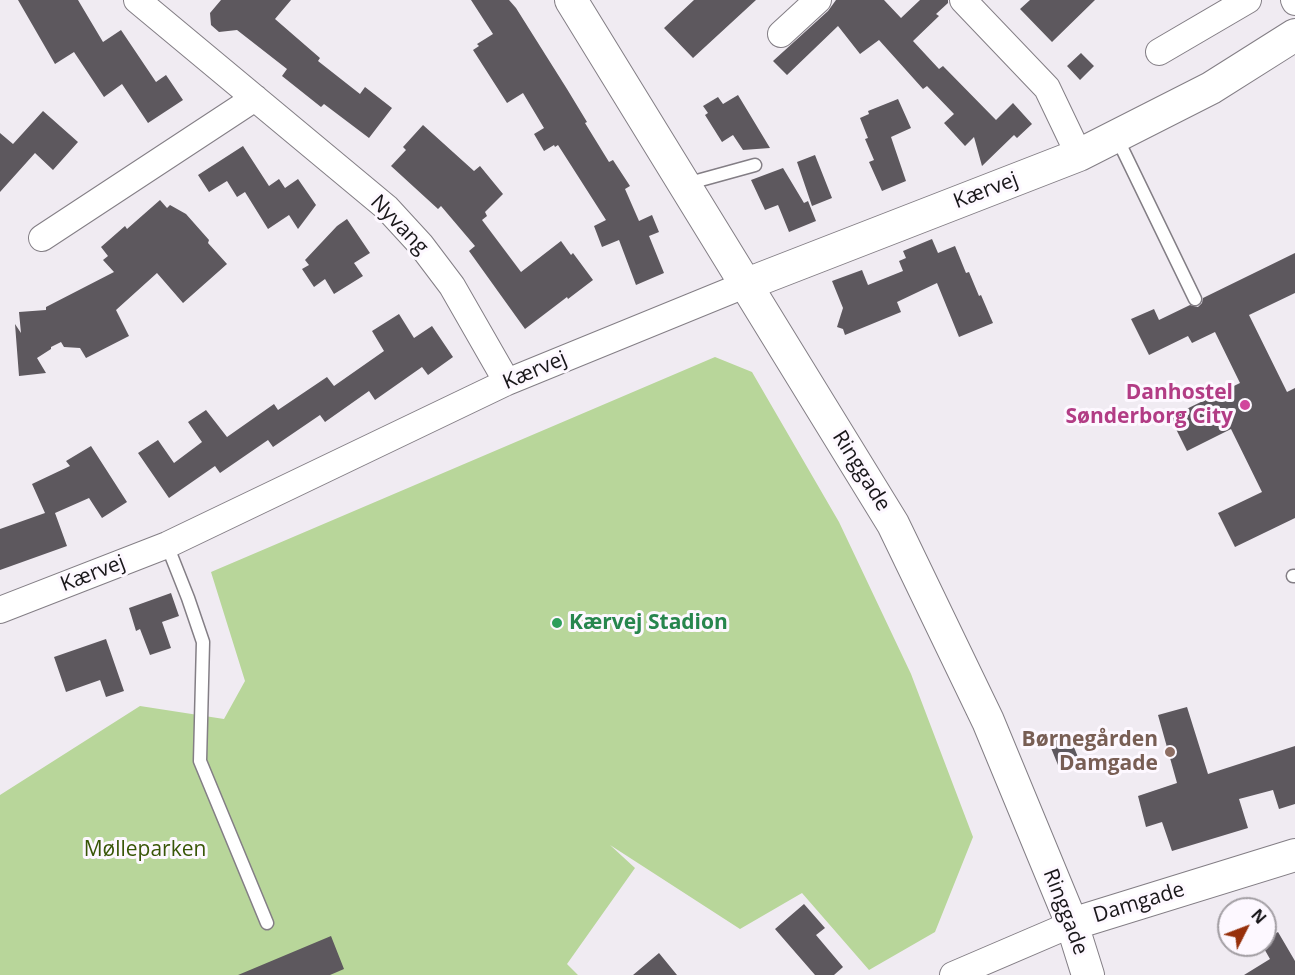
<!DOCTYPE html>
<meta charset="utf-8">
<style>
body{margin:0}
#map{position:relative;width:1295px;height:975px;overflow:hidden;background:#f0ebf2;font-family:"Open Sans",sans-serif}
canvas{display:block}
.north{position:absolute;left:1217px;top:897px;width:60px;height:60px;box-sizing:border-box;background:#fdf8ff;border:2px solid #a29ea3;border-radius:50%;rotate:48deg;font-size:16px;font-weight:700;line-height:24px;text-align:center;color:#19171a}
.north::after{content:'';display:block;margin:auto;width:21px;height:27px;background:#97300b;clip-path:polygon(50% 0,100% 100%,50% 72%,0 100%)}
</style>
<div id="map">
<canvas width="1295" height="975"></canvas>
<div class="north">N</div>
</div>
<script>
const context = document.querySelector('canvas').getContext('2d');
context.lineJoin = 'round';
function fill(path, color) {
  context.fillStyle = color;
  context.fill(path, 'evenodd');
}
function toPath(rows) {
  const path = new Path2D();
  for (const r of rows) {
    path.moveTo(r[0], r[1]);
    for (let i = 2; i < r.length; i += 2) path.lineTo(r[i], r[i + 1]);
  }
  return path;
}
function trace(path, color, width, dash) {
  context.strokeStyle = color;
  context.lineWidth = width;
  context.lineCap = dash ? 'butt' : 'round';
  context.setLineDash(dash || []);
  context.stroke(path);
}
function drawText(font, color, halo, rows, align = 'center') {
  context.font = font + ' "Open Sans",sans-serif';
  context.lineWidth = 6;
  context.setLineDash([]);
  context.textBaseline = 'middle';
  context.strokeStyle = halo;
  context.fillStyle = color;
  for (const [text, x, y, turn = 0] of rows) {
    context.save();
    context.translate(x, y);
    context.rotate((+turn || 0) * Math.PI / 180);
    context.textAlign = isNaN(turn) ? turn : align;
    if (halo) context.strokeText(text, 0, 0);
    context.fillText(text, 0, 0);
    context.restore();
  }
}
const green = toPath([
 [715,357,752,372,839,522,911,674,973,837,935,932,869,970,802,893,740,929,610,845,635,868,567,964,578,975,0,975,0,795,140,706,224,719,245,681,211,572]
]);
const building = toPath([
 [18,0,78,0,103,42,121,30,156,82,166,75,183,100,148,123,122,84,104,97,74,52,55,64],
 [221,0,291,0,275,19,320,58,318,61,360,94,365,87,392,108,369,138,324,104,321,107,282,76,287,69,237,30,219,32,211,25,210,13],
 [471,0,509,0,516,8,567,89,587,122,585,123,609,162,613,160,630,186,625,189,639,221,652,215,659,232,649,236,664,273,636,285,619,240,602,247,594,226,606,220,558,145,555,147,554,145,544,151,534,134,544,128,523,93,507,103,473,50,479,46,477,44,493,34],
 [694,0,756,0,693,58,664,28],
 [836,0,884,0,901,18,920,0,948,0,948,3,936,14,939,16,913,41,939,69,943,66,996,120,1013,103,1032,124,1017,138,1014,135,982,166,974,137,965,146,944,123,954,114,927,86,923,89,879,40,860,54,838,26,787,75,773,61,828,11],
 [1030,0,1095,0,1052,42,1020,9],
 [1081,53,1094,66,1080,80,1067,66],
 [738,95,770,148,743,150,733,135,722,142,705,115,708,113,703,106,718,97,723,104],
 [898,99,911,128,891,137,906,181,882,191,869,162,874,160,865,139,868,138,860,118,869,114,868,111],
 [43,111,78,142,53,170,35,153,0,192,0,133,13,144],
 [423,125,474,171,480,166,503,194,485,212,487,216,482,220,521,272,561,241,571,255,573,253,593,280,568,299,567,297,525,329,469,251,475,246,441,206,438,209,391,166,406,150,403,147],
 [243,146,269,186,279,179,285,188,298,179,316,205,298,229,289,215,268,229,245,192,237,197,227,181,209,192,198,175],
 [815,155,832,198,812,206,797,162],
 [783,168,804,203,808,201,816,221,789,232,778,205,765,210,751,180],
 [160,200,167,208,170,205,186,214,209,240,208,243,227,264,183,303,157,273,116,310,129,336,86,358,80,348,64,347,61,342,51,347,51,349,37,358,46,373,19,376,15,324,21,333,19,312,46,310,46,307,114,272,103,260,108,256,101,247,125,226,127,229],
 [347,219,370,253,354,263,363,276,334,294,325,279,314,287,302,269,309,265,305,260,337,226],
 [932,239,938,253,955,246,966,273,969,272,979,296,981,295,993,323,959,337,937,283,897,302,901,312,845,335,843,329,837,327,843,308,832,281,862,270,868,285,903,271,899,261,906,258,903,251],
 [1295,253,1295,293,1249,315,1287,392,1295,388,1295,518,1235,547,1218,513,1262,492,1231,429,1187,451,1170,417,1240,383,1215,332,1192,343,1188,336,1149,355,1131,319,1154,309,1159,320,1190,305,1198,307,1202,303,1203,298],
 [399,314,414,338,432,326,453,357,428,375,422,367,375,400,369,391,325,422,320,415,273,447,268,440,220,473,215,466,169,498,138,453,158,440,174,463,202,442,188,422,206,410,227,437,274,404,278,410,327,377,334,386,384,351,372,331],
 [91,446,127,502,102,518,89,498,55,513,67,546,0,570,0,529,45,513,32,484,70,466,66,461],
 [171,593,179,616,162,622,171,648,150,655,140,629,136,631,129,608],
 [106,639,124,691,106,697,100,680,66,692,54,657],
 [1187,707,1208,774,1295,746,1295,804,1279,809,1273,790,1239,799,1248,828,1172,851,1162,822,1146,827,1138,796,1177,783,1158,715],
 [1069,735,1080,762,1060,770,1049,743],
 [804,904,825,928,816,935,843,967,834,975,815,975,775,929],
 [1278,932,1295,961,1295,975,1244,975,1270,959,1262,945,1265,945,1265,940],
 [331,936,344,969,330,975,238,975],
 [659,953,677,975,633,975]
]);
const service = toPath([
 [1117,138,1195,299],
 [686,184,755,165],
 [167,545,188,598,203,642,200,761,267,923],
 [1293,576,1295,576]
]);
const minor = toPath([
 [137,0,387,208,421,245,452,286,507,382],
 [963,0,1047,88,1079,155],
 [1294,0,1295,2],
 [781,34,818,0],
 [1159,52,1248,0],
 [42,238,255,98],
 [0,610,167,545,507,382,747,284],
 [953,975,1072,924]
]);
const tertiary = toPath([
 [571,0,893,524,988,721,1072,924,1088,975],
 [747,284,1079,155,1211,88,1295,35],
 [1072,924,1295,855]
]);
const markers = [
 [1245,405,6,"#d1479c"],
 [557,623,6,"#2e9e5b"],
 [1170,752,6,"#8d6e63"]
];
const streetNames = [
 ["Kærvej",986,191,-21],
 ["Nyvang",399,225,46],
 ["Kærvej",535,371,-23],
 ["Ringgade",861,471,58],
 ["Kærvej",93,574,-21],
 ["Damgade",1139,903,-17],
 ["Ringgade",1065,912,69]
];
const hotelNames = [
 ["Danhostel",1233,393],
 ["Sønderborg City",1233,417]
];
const leisureNames = [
 ["Kærvej Stadion",569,623]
];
const educationNames = [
 ["Børnegården",1158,740],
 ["Damgade",1158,764]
];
const parkNames = [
 ["Mølleparken",145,850]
];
fill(green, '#b8d69a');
fill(building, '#5d585e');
trace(service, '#837e85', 15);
trace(minor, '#837e85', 28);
trace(tertiary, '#837e85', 34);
trace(service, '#fff', 12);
trace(minor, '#fff', 26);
trace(tertiary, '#fff', 32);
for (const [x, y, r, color] of markers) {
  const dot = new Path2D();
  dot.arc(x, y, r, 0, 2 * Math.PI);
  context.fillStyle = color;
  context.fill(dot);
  trace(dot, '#fdf8ff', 2);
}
drawText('21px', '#19171a', '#fdf8ff', streetNames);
drawText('bold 21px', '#b23c85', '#fdf8ff', hotelNames, 'right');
drawText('bold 21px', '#27864d', '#fdf8ff', leisureNames, 'left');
drawText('bold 21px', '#785e54', '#fdf8ff', educationNames, 'right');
drawText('21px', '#385607', '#fdf8ff', parkNames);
</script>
